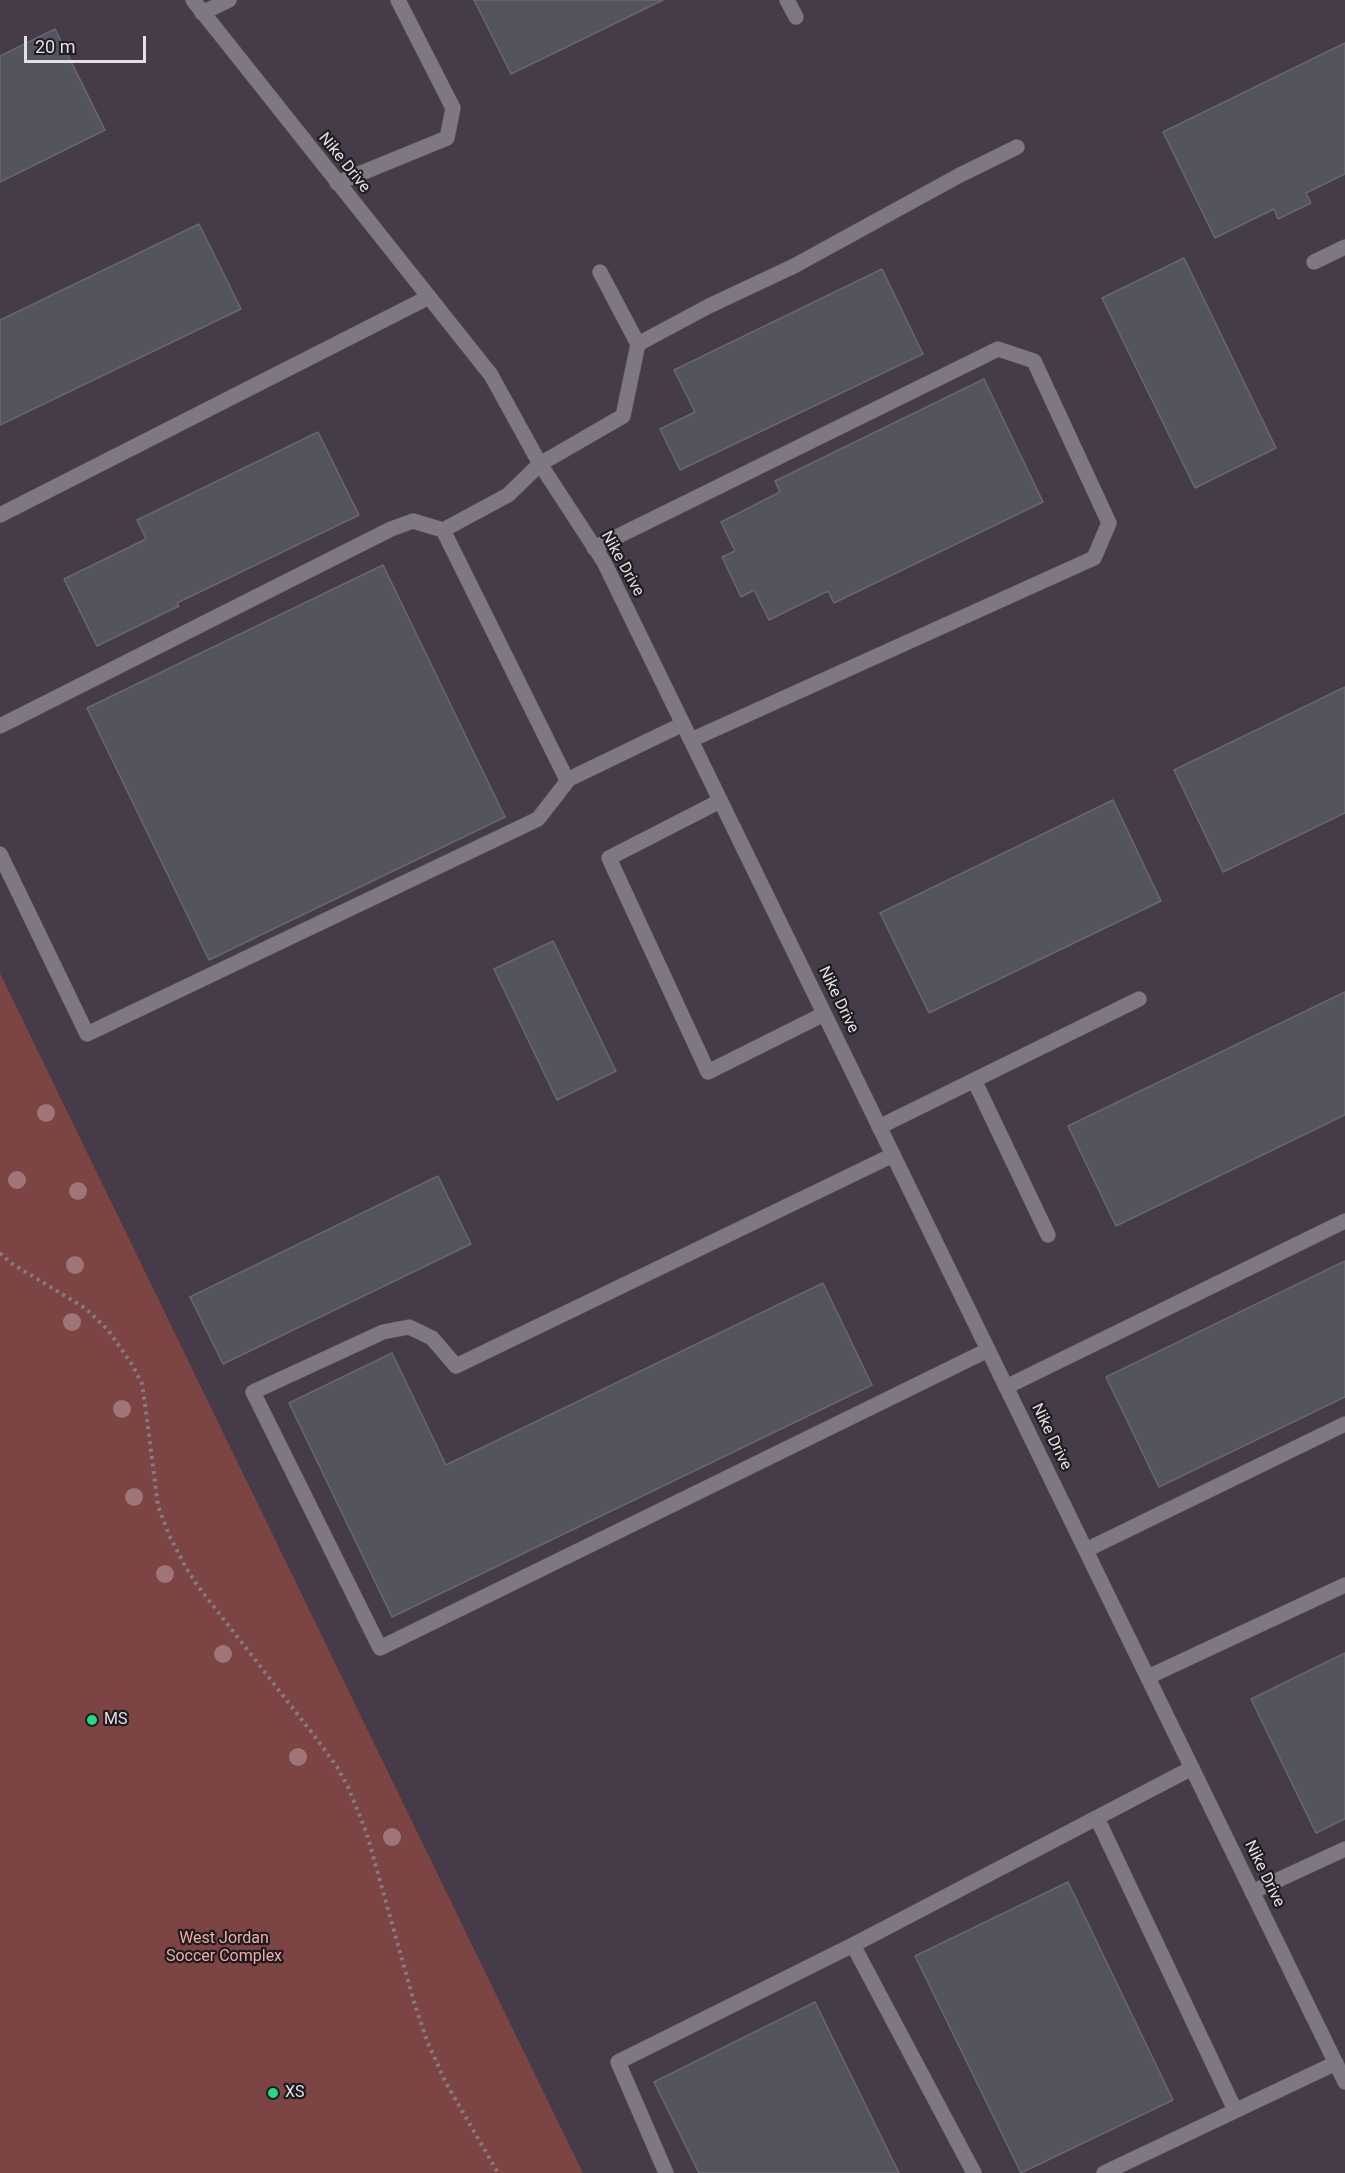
<!DOCTYPE html>
<style>
body{margin:0}
#map{position:relative;width:1345px;height:2173px;overflow:hidden;background:#3a333c;font-family:Roboto,sans-serif}
canvas{display:block}
.scale{position:absolute;left:24px;top:36px;width:122px;height:27px;box-sizing:border-box;border:3px solid #e3dfe4;border-top:0;padding-left:8px;font-size:18px;line-height:21px;white-space:nowrap;color:#e3dfe4;-webkit-text-stroke:4px #1f1c20;paint-order:stroke}
</style>
<div id="map">
<canvas width="1345" height="2173"></canvas>
<div class="scale">20 m</div>
</div>
<script>
const context = document.querySelector('canvas').getContext('2d');
context.lineJoin = 'round';
function fill(path, color) {
  context.fillStyle = color;
  context.fill(path, 'evenodd');
}
function toPath(rows) {
  const path = new Path2D();
  for (const r of rows) {
    path.moveTo(r[0], r[1]);
    for (let i = 2; i < r.length; i += 2) path.lineTo(r[i], r[i + 1]);
  }
  return path;
}
function trace(path, color, width, dash) {
  context.strokeStyle = color;
  context.lineWidth = width;
  context.lineCap = dash ? 'butt' : 'round';
  context.setLineDash(dash || []);
  context.stroke(path);
}
function drawText(font, color, halo, rows, align = 'center') {
  context.font = font + ' Roboto,sans-serif';
  context.lineWidth = 4.5;
  context.setLineDash([]);
  context.textBaseline = 'middle';
  context.strokeStyle = halo;
  context.fillStyle = color;
  for (const [text, x, y, turn = 0] of rows) {
    context.save();
    context.translate(x, y);
    context.rotate((+turn || 0) * Math.PI / 180);
    context.textAlign = isNaN(turn) ? turn : align;
    if (halo) context.strokeText(text, 0, 0);
    context.fillText(text, 0, 0);
    context.restore();
  }
}
const built = toPath([
 [0,0,1345,0,1345,2173,583,2173,0,973]
]);
const green = toPath([
 [0,973,511,2025,583,2173,0,2173]
]);
const building = toPath([
 [474,0,663,0,511,74,474,0],
 [55,29,105,130,0,182,0,56,55,29],
 [1345,43,1345,174,1306,193,1311,203,1278,219,1274,209,1215,238,1163,132,1345,43],
 [199,224,241,309,0,425,0,320,199,224],
 [1184,258,1276,448,1195,488,1102,298,1184,258],
 [882,269,923,354,680,470,660,429,695,412,674,370,882,269],
 [984,379,1043,502,834,603,828,591,769,620,754,590,741,597,722,557,735,551,721,522,780,492,775,481,984,379],
 [318,432,359,515,177,603,179,606,97,646,64,579,146,539,137,520,318,432],
 [383,565,505,817,209,960,87,708,383,565],
 [1345,687,1345,813,1223,872,1174,770,1345,687],
 [1113,800,1161,901,929,1013,880,913,1113,800],
 [553,941,616,1071,557,1100,494,969,553,941],
 [1345,992,1345,1115,1116,1226,1068,1126,1345,992],
 [438,1176,471,1244,223,1364,190,1297,438,1176],
 [1345,1261,1345,1397,1159,1487,1106,1377,1345,1261],
 [823,1283,872,1385,392,1617,289,1403,392,1353,446,1465,823,1283],
 [1345,1653,1345,1819,1316,1833,1251,1699,1345,1653],
 [1068,1882,1173,2100,1021,2173,915,1956,1068,1882],
 [815,2002,899,2173,699,2173,654,2082,815,2002]
]);
const path = toPath([
 [0,1253,11,1263,85,1308,108,1330,133,1366,142,1384,145,1404,158,1506,169,1535,185,1566,197,1585,316,1738,337,1767,348,1787,366,1831,414,2002,427,2041,446,2083,498,2173]
]);
const lane = toPath([
 [787,0,796,17],
 [202,13,229,0],
 [337,183,447,138,453,108,398,0],
 [1314,262,1345,247],
 [600,272,638,344,623,416,540,464,508,495,443,530,567,780,683,724],
 [638,344,709,306,794,266,960,175,1017,147],
 [0,515,429,297],
 [594,548,998,349,1034,361,1109,523,1094,558,691,740],
 [0,726,391,529,413,521,443,530],
 [720,801,609,858,708,1072,824,1014],
 [0,854,87,1034,538,819,569,779],
 [974,1080,1048,1235],
 [879,1127,1139,999],
 [893,1155,456,1366,432,1338,409,1327,383,1332,253,1392,380,1648,988,1350],
 [1006,1387,1345,1221],
 [1086,1550,1345,1424],
 [1148,1677,1345,1585],
 [1097,1818,1235,2110],
 [1252,1892,1345,1849],
 [853,1945,974,2173],
 [666,2173,618,2062,853,1945,1192,1768],
 [1104,2173,1336,2063]
]);
const secondary = toPath([
 [193,0,491,375,540,464,604,562,1345,2082]
]);
const trees = [
 [46,1113],
 [17,1180],
 [78,1191],
 [75,1265],
 [72,1322],
 [122,1409],
 [134,1497],
 [165,1574],
 [223,1654],
 [298,1757],
 [392,1837]
];
const markers = [
 [92,1720,6,"#24d886"],
 [273,2093,6,"#24d886"]
];
const streetNames = [
 ["Nike Drive",344,163,51],
 ["Nike Drive",622,564,61],
 ["Nike Drive",838,1000,64],
 ["Nike Drive",1051,1437,64],
 ["Nike Drive",1264,1874,64]
];
const poiNames = [
 ["MS",104,1720],
 ["XS",285,2093]
];
const parkNames = [
 ["West Jordan",224,1939],
 ["Soccer Complex",224,1957]
];
fill(built, '#453b49');
fill(green, '#7c4442');
fill(building, '#54545f');
trace(building, '#686873', 1.5);
trace(lane, '#575259', 16);
trace(secondary, '#575259', 16);
trace(path, '#827c83', 4, [3, 4.5]);
trace(lane, '#7f7781', 15);
trace(secondary, '#7f7781', 15);
context.fillStyle = '#9f7678';
for (const [x, y] of trees) {
  context.beginPath();
  context.arc(x, y, 9, 0, 2 * Math.PI);
  context.fill();
}
for (const [x, y, r, color] of markers) {
  const dot = new Path2D();
  dot.arc(x, y, r, 0, 2 * Math.PI);
  context.fillStyle = color;
  context.fill(dot);
  trace(dot, '#1f1c20', 2);
}
drawText('16px', '#e3dfe4', '#1f1c20', streetNames);
drawText('16px', '#e3dfe4', '#1f1c20', poiNames, 'left');
drawText('16px', '#f1aca9', '#1f1c20', parkNames);
</script>
